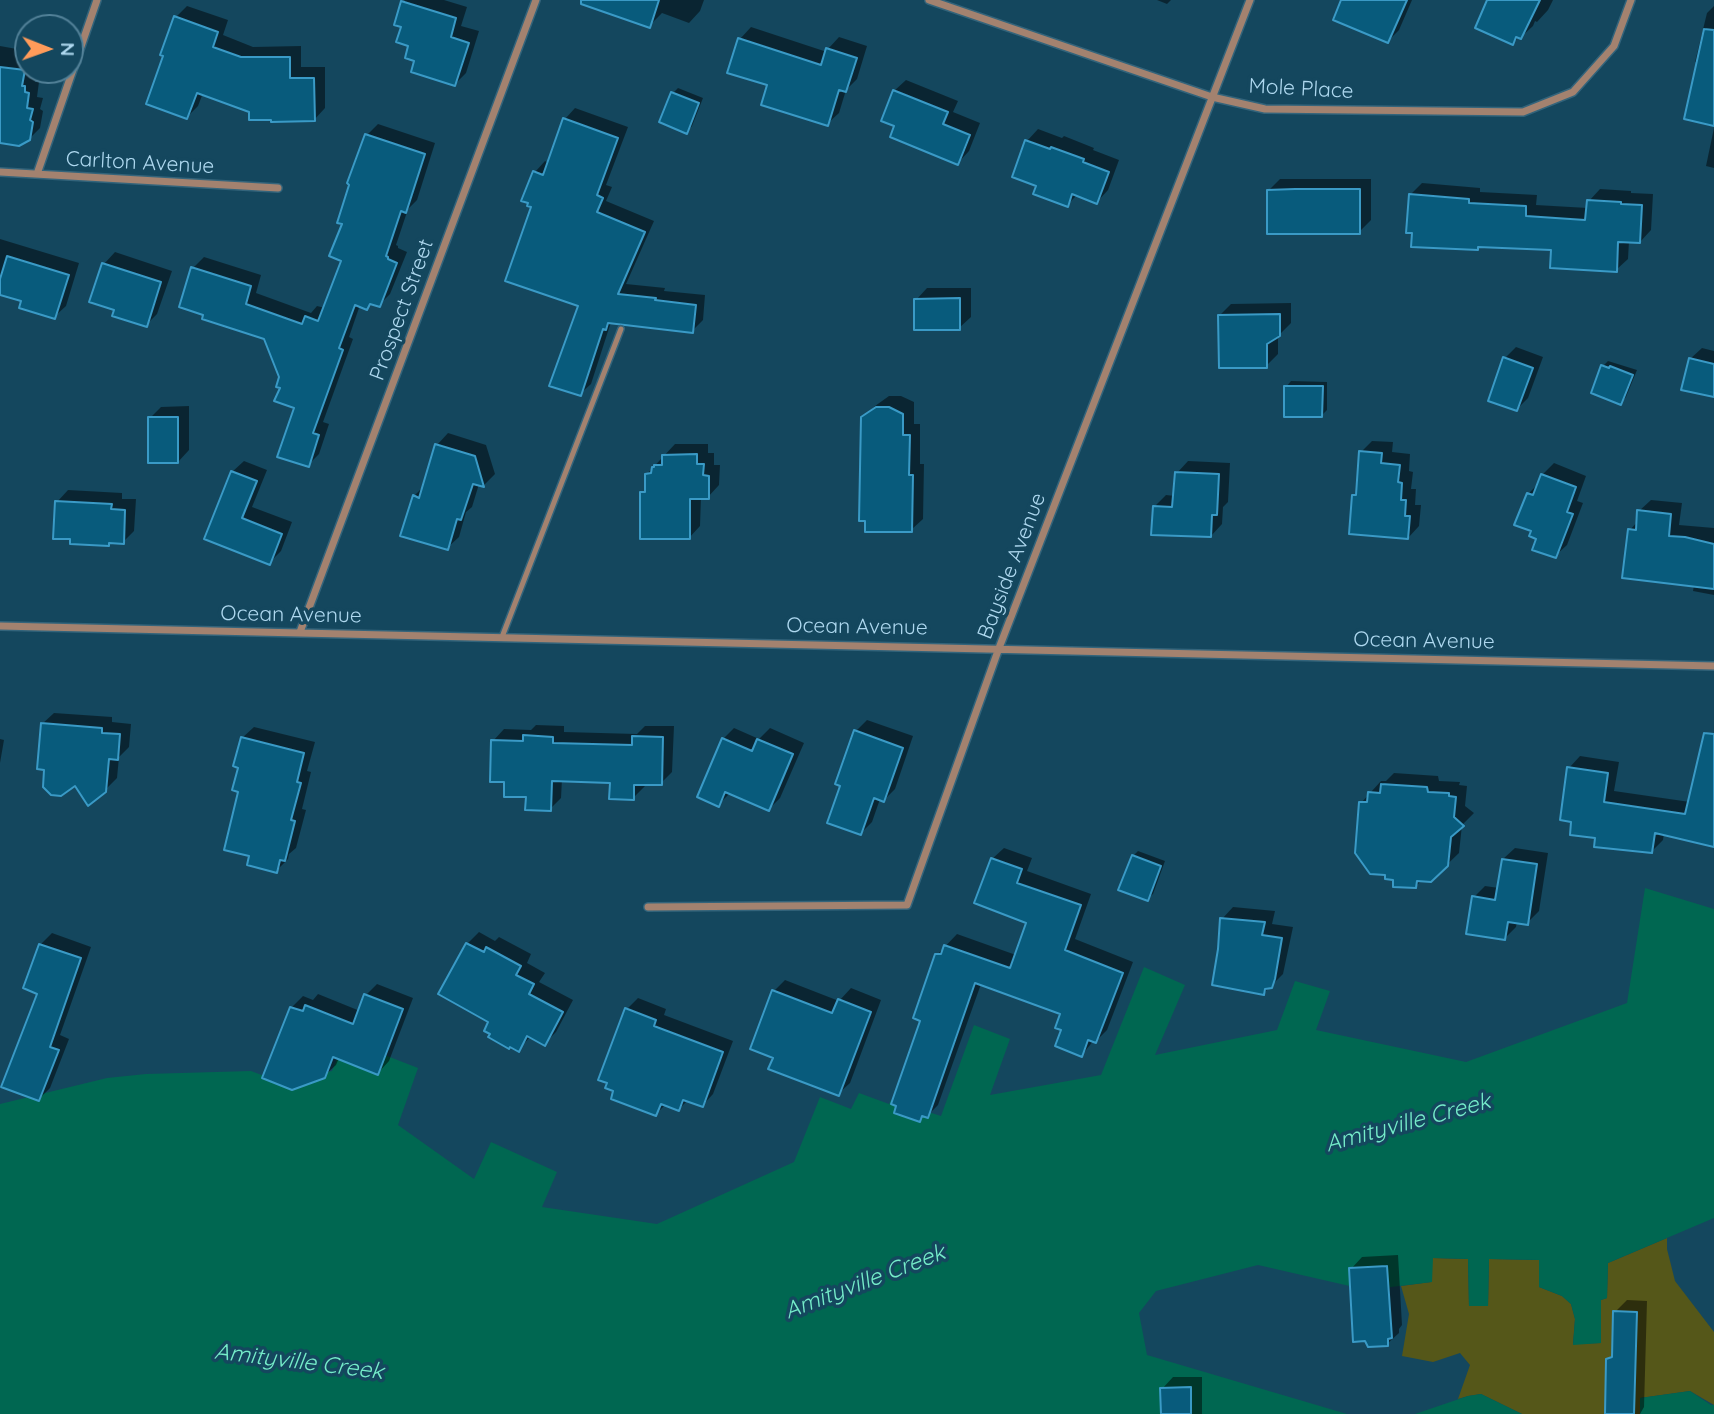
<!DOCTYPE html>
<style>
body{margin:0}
#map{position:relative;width:1714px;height:1414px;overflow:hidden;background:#14475e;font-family:Quicksand,sans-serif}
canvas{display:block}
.north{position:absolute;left:14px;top:14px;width:70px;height:70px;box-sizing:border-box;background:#14475e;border:2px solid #528198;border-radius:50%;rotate:91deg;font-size:19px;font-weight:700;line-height:28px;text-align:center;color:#aed8ef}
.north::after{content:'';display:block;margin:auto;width:24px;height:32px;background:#ff9b5a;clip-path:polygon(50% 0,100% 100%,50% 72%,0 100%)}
</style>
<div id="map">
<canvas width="1714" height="1414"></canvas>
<div class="north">N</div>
</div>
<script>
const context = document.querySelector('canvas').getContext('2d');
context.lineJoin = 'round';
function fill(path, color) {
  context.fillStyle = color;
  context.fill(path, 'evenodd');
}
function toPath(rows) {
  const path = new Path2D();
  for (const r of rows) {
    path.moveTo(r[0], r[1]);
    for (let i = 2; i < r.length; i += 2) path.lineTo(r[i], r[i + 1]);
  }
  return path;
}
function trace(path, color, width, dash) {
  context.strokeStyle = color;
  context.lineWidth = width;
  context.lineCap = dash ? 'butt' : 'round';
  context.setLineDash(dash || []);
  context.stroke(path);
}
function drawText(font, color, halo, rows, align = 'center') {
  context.font = font + ' Quicksand,sans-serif';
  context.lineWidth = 7;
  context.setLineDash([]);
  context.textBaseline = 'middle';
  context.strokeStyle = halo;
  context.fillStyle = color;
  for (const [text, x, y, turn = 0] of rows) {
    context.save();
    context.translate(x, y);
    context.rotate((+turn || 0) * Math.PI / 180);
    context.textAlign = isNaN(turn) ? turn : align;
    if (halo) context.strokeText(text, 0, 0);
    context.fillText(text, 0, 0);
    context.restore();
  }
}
const green = toPath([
 [1667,1238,1667,1249,1675,1281,1714,1332,1714,1405,1690,1391,1640,1398,1640,1414,1522,1414,1481,1394,1468,1396,1458,1399,1470,1365,1460,1353,1433,1362,1402,1356,1409,1314,1401,1286,1431,1282,1432,1258,1468,1259,1469,1306,1488,1306,1489,1259,1539,1260,1539,1287,1562,1296,1571,1304,1575,1319,1573,1344,1601,1343,1601,1300,1607,1298,1608,1263]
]);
const water = toPath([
 [1645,888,1714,909,1714,1218,1608,1263,1607,1298,1601,1300,1601,1343,1573,1345,1575,1319,1571,1304,1562,1296,1539,1287,1539,1260,1489,1259,1488,1306,1469,1306,1468,1259,1433,1258,1432,1282,1367,1290,1258,1265,1156,1291,1139,1313,1147,1355,1347,1414,0,1414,0,1104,107,1078,146,1074,251,1071,280,1082,332,1071,339,1054,382,1054,418,1068,398,1125,474,1179,491,1142,557,1172,542,1207,657,1224,794,1162,820,1097,851,1109,859,1093,889,1104,891,1100,941,1116,974,1025,1010,1039,990,1095,1101,1075,1144,967,1185,985,1155,1055,1277,1030,1295,981,1330,991,1316,1030,1466,1062,1627,1003],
 [1690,1391,1711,1405,1714,1405,1714,1414,1640,1414,1640,1398],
 [1481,1394,1522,1414,1415,1414,1468,1396]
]);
const shadow = toPath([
 [405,0,444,0,467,7,461,26,479,31,466,73,455,84,416,60,403,26,403,2],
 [613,0,704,0,700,11,689,23,662,13,649,26],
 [1157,0,1171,0,1167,4],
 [1343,0,1412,0,1399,30,1388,41],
 [1489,0,1553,0,1548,10,1537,22,1535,21,1533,26,1521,37,1519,37,1513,43],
 [187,6,228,20,223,35,253,47,301,46,301,67,325,67,325,108,314,120,251,111,203,93,198,106,187,117,176,17],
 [1714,6,1714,124,1698,63,1695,62,1707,13],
 [751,27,827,52,828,49,839,37,867,46,857,79,846,90,839,113,827,124,740,39],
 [0,46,28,51,28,70,33,70,32,75,36,76,35,82,39,82,37,97,43,98,40,109,43,111,40,128,29,139,0,141],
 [906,80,958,101,953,112,980,123,969,151,958,163,897,125,894,91],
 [678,88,703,98,692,126,687,132,673,93],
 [575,108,628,127,606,185,612,187,606,201,654,221,626,284,665,288,664,291,705,295,703,320,692,331,611,322,591,384,580,394,580,305,533,206,535,172,545,161,549,163,565,119],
 [378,124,435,143,417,200,408,209,396,245,398,246,398,248,407,252,390,294,379,305,372,302,367,308,360,305,349,337,353,339,323,422,329,424,319,454,308,465,296,407,282,387,281,377,266,337,193,268,204,257,261,275,256,293,311,313,317,306,325,308,343,260,344,223,367,135],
 [1714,128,1714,168,1706,166],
 [1038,129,1062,138,1064,136,1094,148,1093,150,1119,160,1108,190,1097,202,1078,194,1067,205,1038,185,1014,176,1027,141],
 [1280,179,1371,179,1371,220,1359,232,1269,190],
 [1422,183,1480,188,1480,192,1537,195,1536,205,1588,208,1589,201,1600,189,1631,191,1631,193,1653,194,1651,230,1640,242,1629,241,1628,259,1616,270,1553,249,1481,245,1477,248,1410,195],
 [0,239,79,263,66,306,54,317,23,300,0,293],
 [115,252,172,271,157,314,146,325,104,264],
 [927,288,971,288,971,317,959,328,916,300],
 [1291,303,1291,323,1278,336,1278,354,1266,366,1219,316,1231,304],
 [1516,347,1543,357,1528,398,1517,409,1505,358],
 [1702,348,1714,351,1714,396,1690,359],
 [1608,361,1637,370,1626,397,1621,403,1603,366],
 [1291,381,1327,382,1327,410,1322,415,1286,387],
 [889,396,901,396,914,402,914,424,920,424,920,464,924,464,923,519,911,530,863,418,875,406],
 [189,406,189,450,178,462,150,418,161,407],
 [448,433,486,445,495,474,484,485,479,484,472,507,466,512,459,537,447,548,414,496,424,486,437,445],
 [1372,441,1393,442,1392,452,1410,454,1409,471,1413,472,1411,489,1416,489,1415,505,1421,505,1419,526,1408,538,1354,495,1358,491,1361,452],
 [675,444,708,444,708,453,714,453,714,465,720,465,719,485,708,497,701,497,700,526,689,538,642,493,647,489,647,474],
 [244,461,267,470,252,507,292,522,281,551,269,563,206,538,232,472],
 [1188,461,1230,463,1228,502,1223,507,1222,524,1211,536,1154,507,1166,495,1175,496,1177,473],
 [1554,463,1586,476,1577,501,1583,503,1567,545,1555,556,1539,538,1528,494,1539,483,1542,475],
 [68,490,122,493,122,499,136,499,134,531,123,542,111,542,109,544,57,502],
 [1651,500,1682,503,1679,525,1714,528,1714,595,1693,591,1694,585,1630,530,1638,521,1639,511],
 [54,713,112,717,112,722,131,724,129,747,119,757,117,778,105,790,42,724],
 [867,720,913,736,895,789,884,800,880,799,872,822,861,833,843,784,856,731],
 [536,725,564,726,564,732,637,734,645,726,674,726,672,772,661,783,645,783,645,786,633,798,611,781,562,779,561,798,550,809,506,780,493,741,504,729,531,730],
 [254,727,315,742,307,771,311,772,302,809,306,810,296,848,289,854,288,859,276,871,251,855,240,791,242,738],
 [734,728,759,739,770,728,804,743,780,798,769,809,730,793,718,805,723,739],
 [0,739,4,740,0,763],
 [1714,743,1714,845,1664,833,1663,840,1652,851,1597,837,1569,768,1580,756,1619,762,1614,791,1690,802],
 [1394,773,1438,776,1439,781,1460,782,1459,785,1467,786,1465,806,1474,813,1462,825,1459,853,1431,880,1422,880,1416,886,1395,878,1361,803,1381,781,1386,781],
 [1004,848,1032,858,1027,871,1091,894,1075,939,1133,962,1107,1030,1096,1041,1094,1040,1082,1055,1064,1029,1063,1013,981,984,938,1105,927,1116,925,1115,920,1120,922,1020,937,955,957,934,1016,955,1028,921,992,859],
 [1515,848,1548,853,1539,911,1527,923,1517,921,1516,927,1505,938,1474,897,1485,886,1499,888,1503,859],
 [1138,851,1165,861,1153,894,1147,899,1133,856],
 [1233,907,1275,911,1272,924,1293,927,1283,974,1264,993,1222,919],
 [479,932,495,941,499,937,531,954,527,963,545,973,539,982,573,1000,556,1032,545,1043,531,1036,518,1050,491,1021,467,944],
 [52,933,91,947,60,1035,69,1039,50,1088,39,1099,40,945],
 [785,980,839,1001,851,988,881,1000,850,1083,838,1094,775,1057,774,991],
 [377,984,413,998,389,1061,378,1073,339,1058,336,1065,324,1076,291,1008,303,996,313,1000,318,994,360,1011,366,995],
 [638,998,666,1009,664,1015,733,1041,713,1094,703,1105,688,1100,679,1109,666,1104,656,1114,616,1090,609,1082,627,1009],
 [1398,1255,1402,1325,1399,1329,1399,1333,1387,1344,1351,1269,1362,1257],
 [1627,1300,1647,1301,1644,1407,1640,1414,1606,1414,1608,1359,1614,1353,1615,1312],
 [1173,1377,1202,1377,1202,1414,1162,1414,1162,1389]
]);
const building = toPath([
 [581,0,659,0,650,28,581,4,581,0],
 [1341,0,1407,0,1388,43,1333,20,1341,0],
 [1487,0,1540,0,1521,39,1516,37,1513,45,1475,28,1487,0],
 [401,1,456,18,451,37,469,43,455,86,411,72,414,61,405,58,408,46,396,42,401,27,394,25,401,1],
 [174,16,218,32,213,47,241,57,290,57,290,78,314,78,315,121,271,122,271,120,249,120,249,112,197,93,187,119,146,104,163,56,160,55,174,16],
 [1704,29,1714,30,1714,126,1684,119,1704,29],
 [738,38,821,65,826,48,857,58,846,92,839,90,828,126,761,105,767,85,727,73,738,38],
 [0,67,25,70,22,86,25,86,25,92,29,93,27,108,33,109,30,120,33,122,30,140,19,146,0,143,0,67],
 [893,90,948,112,943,124,970,135,958,165,890,137,894,126,881,121,893,90],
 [671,92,699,103,687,134,659,122,671,92],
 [563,118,618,138,597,195,603,198,597,212,645,232,618,294,656,298,655,300,696,305,693,333,608,323,606,330,603,329,581,396,549,386,578,306,505,281,531,207,527,206,528,203,521,201,533,171,543,175,563,118],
 [365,134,425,154,406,213,401,211,386,256,388,257,388,259,397,263,380,307,370,304,367,310,355,305,339,348,343,350,313,433,319,435,309,467,277,457,294,408,274,401,280,388,276,387,279,377,264,339,202,319,203,315,179,307,191,267,251,286,246,304,302,324,305,316,318,321,341,261,329,256,342,224,337,223,349,185,347,183,365,134],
 [1025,140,1050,149,1051,147,1084,159,1083,162,1109,172,1097,204,1072,194,1068,207,1033,194,1036,186,1012,177,1025,140],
 [1295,189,1360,189,1360,234,1267,234,1267,190,1295,189],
 [1409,194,1469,199,1469,203,1526,206,1526,216,1585,220,1587,200,1621,202,1621,204,1642,205,1640,243,1618,242,1617,272,1550,268,1551,250,1478,247,1478,250,1411,247,1412,233,1406,233,1409,194],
 [7,256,69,275,55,319,19,308,21,301,0,295,0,279,7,256],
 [102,263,161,282,147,327,112,316,114,310,89,302,102,263],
 [960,298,960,330,914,330,914,299,960,298],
 [1280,314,1280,336,1267,344,1267,368,1219,368,1218,315,1280,314],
 [1503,357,1533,368,1517,411,1488,401,1503,357],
 [1689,358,1714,364,1714,397,1681,390,1689,358],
 [1601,365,1609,368,1610,366,1633,375,1621,405,1591,393,1601,365],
 [1284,386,1323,386,1322,417,1284,417,1284,386],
 [876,407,889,407,903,414,903,435,910,435,909,475,913,475,912,532,865,532,865,521,859,521,861,417,876,407],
 [148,417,178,417,178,463,148,463,148,417],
 [435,444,475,456,484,487,473,484,461,520,457,519,448,550,400,536,413,495,419,498,435,444],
 [1359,451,1382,453,1381,463,1400,465,1398,482,1402,483,1401,500,1406,500,1405,516,1410,516,1408,539,1349,534,1352,495,1356,495,1359,451],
 [697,454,697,464,704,464,703,475,709,476,709,499,690,499,690,539,640,539,640,492,645,492,645,474,651,473,652,467,654,467,654,465,662,465,662,455,697,454],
 [231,471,257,481,242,518,282,534,270,565,204,539,231,471],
 [1175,472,1219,474,1217,515,1212,515,1211,537,1151,535,1153,506,1172,507,1175,472],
 [1541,474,1576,487,1567,512,1573,514,1556,558,1532,550,1536,539,1529,536,1531,531,1514,525,1527,493,1533,495,1541,474],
 [55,501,112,504,111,509,125,510,124,544,109,543,109,546,70,544,70,539,53,539,55,501],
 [1637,510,1671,514,1669,536,1685,537,1714,544,1714,589,1622,578,1628,529,1636,530,1637,510],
 [41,723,102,728,102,733,120,734,118,760,109,759,106,792,88,806,75,786,61,796,51,795,43,787,44,770,37,769,41,723],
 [854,730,903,748,884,802,874,798,861,835,827,823,840,786,835,784,854,730],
 [1704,733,1714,734,1714,847,1655,833,1652,853,1594,847,1595,838,1570,835,1571,822,1560,820,1567,767,1608,773,1604,802,1685,814,1704,733],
 [523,735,553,737,553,743,632,745,632,736,663,737,662,785,634,785,634,800,609,799,610,783,552,781,551,811,525,810,526,797,504,797,504,782,490,782,491,740,523,741,523,735],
 [241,737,304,753,297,782,301,783,291,820,295,821,285,861,280,860,277,873,247,865,249,856,224,850,238,792,232,790,238,768,233,766,241,737],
 [722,738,752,751,757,739,793,754,769,811,725,792,719,807,697,797,722,738],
 [1381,784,1427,787,1428,792,1449,793,1449,796,1456,797,1454,817,1464,826,1451,837,1448,866,1431,882,1417,881,1416,888,1393,887,1393,880,1385,879,1385,875,1370,874,1355,853,1359,802,1367,802,1368,792,1380,793,1381,784],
 [1132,855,1161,866,1148,901,1118,890,1132,855],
 [991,858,1022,869,1017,883,1081,905,1065,950,1123,973,1096,1043,1088,1040,1082,1057,1055,1046,1061,1030,1055,1028,1060,1014,975,983,928,1118,922,1116,920,1122,894,1113,896,1106,891,1104,920,1021,913,1018,935,954,941,954,944,945,1010,968,1026,923,974,903,991,858],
 [1502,859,1537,864,1528,925,1508,922,1505,940,1466,934,1472,896,1495,900,1502,859],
 [1220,918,1265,922,1262,935,1282,938,1275,979,1272,988,1265,989,1264,995,1212,985,1218,949,1220,918],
 [466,943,484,952,486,947,521,966,516,975,534,984,529,994,563,1012,545,1046,527,1036,519,1052,510,1047,509,1049,488,1037,490,1034,484,1031,488,1022,438,994,466,943],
 [39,944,81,958,50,1047,59,1050,39,1101,1,1087,37,994,23,988,39,944],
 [772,990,832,1013,838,999,871,1012,839,1096,768,1069,773,1058,750,1049,772,990],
 [364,994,403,1009,378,1075,333,1057,325,1078,292,1090,262,1078,290,1007,303,1011,305,1005,353,1024,364,994],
 [625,1008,656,1020,654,1026,723,1052,703,1107,683,1100,679,1111,661,1104,656,1116,611,1099,613,1091,605,1088,607,1083,598,1080,625,1008],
 [1387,1266,1392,1338,1388,1339,1388,1346,1368,1347,1365,1341,1353,1342,1349,1268,1387,1266],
 [1613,1311,1637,1312,1634,1414,1605,1414,1606,1359,1612,1357,1613,1311],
 [1191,1387,1191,1414,1161,1414,1160,1388,1191,1387]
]);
const lane = toPath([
 [502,637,621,329]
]);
const street = toPath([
 [929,0,1212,97,1265,109,1523,112,1573,92,1614,46,1631,0],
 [0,172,278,188],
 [37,174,97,0],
 [0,626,1714,666],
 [300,632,536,0],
 [648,907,907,905,999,648,1250,0]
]);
const streetNames = [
 ["Mole Place",1301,89,3],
 ["Carlton Avenue",140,163,3],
 ["Prospect Street",402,310,-70],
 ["Bayside Avenue",1012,566,-69],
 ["Ocean Avenue",291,615,1],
 ["Ocean Avenue",857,627,1],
 ["Ocean Avenue",1424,641,1]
];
const waterNames = [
 ["Amityville Creek",1408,1123,-15],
 ["Amityville Creek",865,1282,-21],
 ["Amityville Creek",299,1362,7]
];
fill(green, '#555719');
fill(water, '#006751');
fill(shadow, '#0007');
fill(building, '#085b7c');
trace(building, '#3a9ac6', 2);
trace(lane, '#33647b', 8);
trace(street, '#33647b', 10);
trace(lane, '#a3826f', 5);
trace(street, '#a3826f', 7);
drawText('21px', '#aed8ef', '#14475e', streetNames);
drawText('italic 23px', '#75ecc9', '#14475e', waterNames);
</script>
